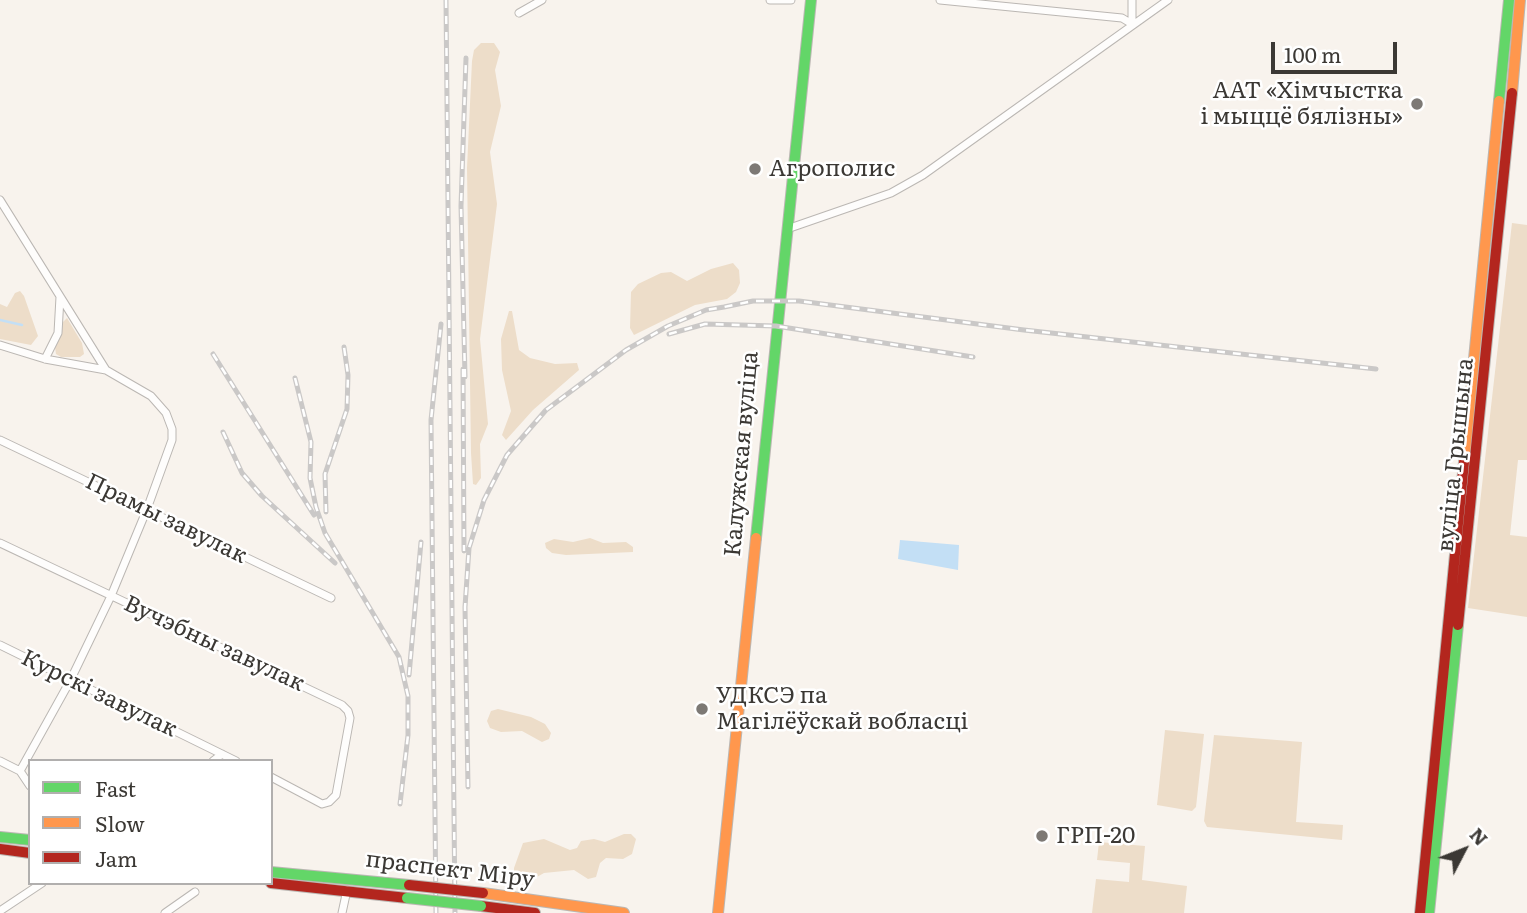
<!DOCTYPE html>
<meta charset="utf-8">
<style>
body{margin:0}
#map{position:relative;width:1527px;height:913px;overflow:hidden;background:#f8f3ed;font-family:Literata,serif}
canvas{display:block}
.legend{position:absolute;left:28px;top:759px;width:245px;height:126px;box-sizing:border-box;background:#fff;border:2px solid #b1afae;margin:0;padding:9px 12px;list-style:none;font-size:21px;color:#3b3834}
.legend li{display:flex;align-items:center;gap:14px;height:35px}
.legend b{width:35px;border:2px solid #b1afae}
.north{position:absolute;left:1429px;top:815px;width:70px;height:70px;-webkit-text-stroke:5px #fff;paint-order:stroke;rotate:48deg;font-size:19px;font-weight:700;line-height:28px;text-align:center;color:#3b3834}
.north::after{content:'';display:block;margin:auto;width:24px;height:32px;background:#3b3834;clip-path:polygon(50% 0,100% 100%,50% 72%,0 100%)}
.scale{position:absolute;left:1271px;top:42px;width:126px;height:32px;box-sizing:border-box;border:4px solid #3b3834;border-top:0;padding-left:9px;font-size:21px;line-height:24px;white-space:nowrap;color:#3b3834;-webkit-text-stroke:5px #fff;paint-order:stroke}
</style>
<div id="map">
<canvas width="1527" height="913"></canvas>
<ul class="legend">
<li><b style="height:9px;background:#63d668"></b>Fast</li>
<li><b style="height:9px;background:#ff974d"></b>Slow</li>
<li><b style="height:9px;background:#b3261e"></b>Jam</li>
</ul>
<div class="north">N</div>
<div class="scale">100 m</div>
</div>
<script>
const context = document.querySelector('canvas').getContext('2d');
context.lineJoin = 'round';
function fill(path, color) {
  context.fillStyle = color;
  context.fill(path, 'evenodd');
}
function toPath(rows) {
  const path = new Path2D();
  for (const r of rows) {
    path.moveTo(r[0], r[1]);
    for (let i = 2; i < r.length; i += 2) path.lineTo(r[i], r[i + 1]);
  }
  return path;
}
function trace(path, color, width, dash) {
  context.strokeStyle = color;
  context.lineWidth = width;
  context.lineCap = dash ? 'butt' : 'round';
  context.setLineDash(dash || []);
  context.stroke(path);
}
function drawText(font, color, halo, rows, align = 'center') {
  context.font = font + ' Literata,serif';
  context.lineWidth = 5;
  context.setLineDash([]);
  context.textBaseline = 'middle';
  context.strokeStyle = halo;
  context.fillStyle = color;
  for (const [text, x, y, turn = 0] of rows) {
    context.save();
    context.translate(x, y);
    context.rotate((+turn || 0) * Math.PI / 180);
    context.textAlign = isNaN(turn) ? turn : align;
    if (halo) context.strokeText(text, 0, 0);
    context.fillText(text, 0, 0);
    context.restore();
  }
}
const green = toPath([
 [481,43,494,43,500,52,495,70,501,106,490,152,497,204,480,339,488,424,480,444,481,478,476,485,473,484,471,453,467,168,472,61,474,50],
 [1512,223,1527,225,1527,460,1518,460,1510,535,1527,537,1527,617,1468,608],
 [733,263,739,270,740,283,736,292,727,299,695,305,634,335,630,328,631,292,638,284,661,273,671,272,687,281,711,269],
 [20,291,24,296,38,336,31,345,0,339,0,304,7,307,15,293],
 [509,311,512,311,519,350,530,358,555,364,577,363,579,370,533,410,506,440,502,435,511,411,502,370,501,339],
 [67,318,82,343,84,354,80,357,61,357,56,354,55,347,61,334,63,322],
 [590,538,603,543,626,542,633,547,633,552,566,555,552,553,546,548,545,543,554,539,573,542],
 [498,709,531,717,545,724,551,733,549,739,542,742,522,731,501,732,490,728,487,721,491,711],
 [1165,730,1204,734,1196,807,1192,811,1157,805],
 [1214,735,1302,742,1296,822,1343,825,1342,840,1207,827,1204,821],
 [624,834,631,834,636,839,632,854,623,859,606,858,600,863,596,877,588,879,574,870,544,873,528,882,514,876,514,868,523,843,544,839,570,850,577,848,581,841,594,839,605,842],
 [1099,842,1145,846,1142,880,1187,886,1184,913,1092,913,1096,879,1129,882,1130,863,1097,860]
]);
const water = toPath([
 [900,540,959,545,958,570,898,559]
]);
const stream = toPath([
 [0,320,22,325]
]);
const street = toPath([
 [770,0,791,0],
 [940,0,1122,18,1132,24],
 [1132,0,1132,24],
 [519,13,542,0],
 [0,200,106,370],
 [787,229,891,193,923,175,1168,0],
 [0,345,45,359,106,370,151,396,166,413,172,429,172,440,147,509,111,596,70,681,20,771],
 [45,359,58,333,60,297],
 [0,440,331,598],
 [0,543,342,705,348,711,350,718,336,795,329,802,322,804,271,777],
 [0,645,236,761],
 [0,761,20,771,30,786],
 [213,761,222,754],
 [0,911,42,883],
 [165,913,195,892],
 [342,913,347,890]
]);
const fast = toPath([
 [1499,101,1509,0],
 [756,538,811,0],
 [0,837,30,840],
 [271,872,409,885],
 [1429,913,1458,625]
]);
const slow = toPath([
 [1512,93,1520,0],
 [1464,462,1499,101],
 [483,893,624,913],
 [718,913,756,538]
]);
const jam = toPath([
 [1458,625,1512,93],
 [0,849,30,853],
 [271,883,407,898],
 [481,906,535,913],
 [1420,913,1464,462]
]);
const rail = toPath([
 [446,0,455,913],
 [669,334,705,324,776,326,973,357],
 [213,354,314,515],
 [463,369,464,551],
 [465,377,461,206,466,58],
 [295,378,311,442,310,478,316,507,325,533,399,657,408,696,408,735,400,804],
 [223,432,242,473,262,496,335,563],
 [326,512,325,474,347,409,348,375,344,347],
 [409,675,421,542],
 [468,787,465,607,469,548,484,500,507,455,546,410,626,350,668,326,706,310,724,307,753,301,799,301,1024,330,1376,369],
 [436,913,431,420,441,324]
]);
const fastBridge = toPath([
 [407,898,481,906]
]);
const jamBridge = toPath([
 [409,885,483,893]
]);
const markers = [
 [1417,104,7,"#7d7975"],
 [755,169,7,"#7d7975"],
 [702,709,7,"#7d7975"],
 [1042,836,7,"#7d7975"]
];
const poiNames = [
 ["ААТ «Хімчыстка",1403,91,"right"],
 ["і мыццё бялізны»",1403,117,"right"],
 ["Агрополис",769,169],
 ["УДКСЭ па",716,696],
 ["Магілёўскай вобласці",716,722],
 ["ГРП-20",1056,836]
];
const streetNames = [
 ["Калужская вуліца",742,454,-85],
 ["вуліца Грышына",1456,455,-84],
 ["Прамы завулак",166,519,26],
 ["Вучэбны завулак",214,644,25],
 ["Курскі завулак",99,694,26],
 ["праспект Міру",450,870,7]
];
fill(green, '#edddc9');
fill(water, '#c3dff5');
trace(stream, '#c3dff5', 2.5);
trace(street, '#bbb7b3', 9);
trace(fast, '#bbb7b3', 12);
trace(slow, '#bbb7b3', 12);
trace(jam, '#bbb7b3', 12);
trace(street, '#fefdfc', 7);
trace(fast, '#63d668', 10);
trace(slow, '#ff974d', 10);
trace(jam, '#b3261e', 10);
trace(rail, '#cac8c7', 5);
trace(rail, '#fff', 2.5, [8]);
trace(fastBridge, '#bbb7b3', 12, []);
trace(jamBridge, '#bbb7b3', 12, []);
trace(fastBridge, '#63d668', 10);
trace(jamBridge, '#b3261e', 10);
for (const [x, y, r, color] of markers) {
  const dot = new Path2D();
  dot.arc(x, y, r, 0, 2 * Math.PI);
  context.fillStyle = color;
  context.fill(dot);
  trace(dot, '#fff', 2.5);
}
drawText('23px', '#3b3834', '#fff', poiNames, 'left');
drawText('23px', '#3b3834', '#fff', streetNames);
</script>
